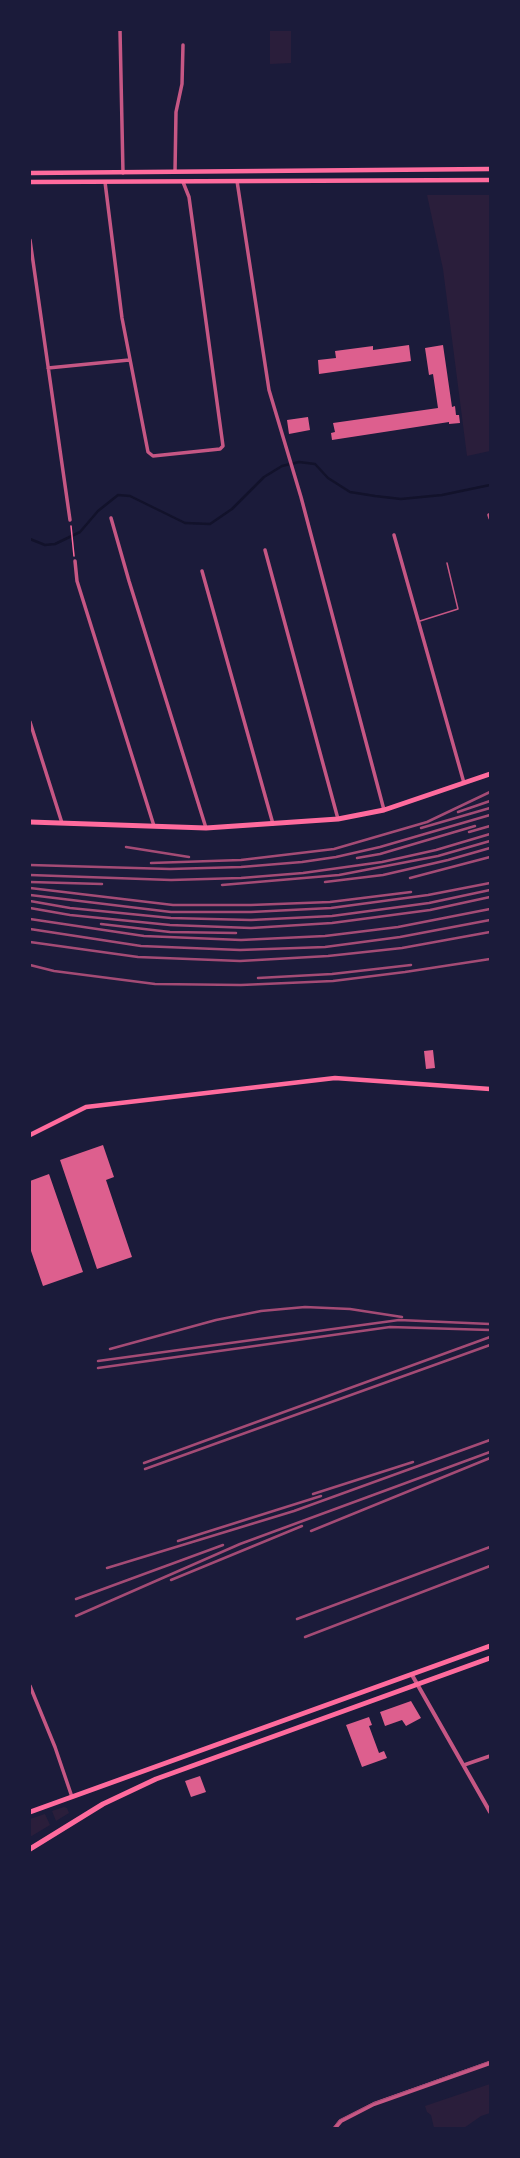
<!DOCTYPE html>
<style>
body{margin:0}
#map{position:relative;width:520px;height:2158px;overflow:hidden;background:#1b1b3a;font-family:"DM Sans",sans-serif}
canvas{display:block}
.frame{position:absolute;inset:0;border:31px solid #1b1b3a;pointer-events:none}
</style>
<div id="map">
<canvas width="520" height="2158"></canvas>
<div class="frame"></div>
</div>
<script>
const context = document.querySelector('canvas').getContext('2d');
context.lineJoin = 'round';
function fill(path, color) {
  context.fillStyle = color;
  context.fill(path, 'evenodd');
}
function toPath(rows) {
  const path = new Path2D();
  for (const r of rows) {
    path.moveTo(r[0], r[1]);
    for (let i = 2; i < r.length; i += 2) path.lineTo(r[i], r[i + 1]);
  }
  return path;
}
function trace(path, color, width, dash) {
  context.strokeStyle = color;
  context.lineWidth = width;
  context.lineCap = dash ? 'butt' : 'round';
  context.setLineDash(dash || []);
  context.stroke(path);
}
const green = toPath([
 [270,30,291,30,291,63,270,64],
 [427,195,490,195,490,451,467,456,443,269],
 [64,1807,67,1808,69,1813,56,1821,52,1811],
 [45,1814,50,1825,30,1837,30,1819],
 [490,2084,490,2113,481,2116,464,2128,434,2128,431,2115,427,2112,425,2106]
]);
const stream = toPath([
 [30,539,45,545,55,544,80,532,98,511,118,495,130,496,185,523,210,524,232,509,264,477,282,466,299,462,315,464,328,478,350,492,375,496,401,499,442,495,490,485]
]);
const building = toPath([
 [409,345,411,361,319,374,318,360,336,358,335,351,373,346,373,350],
 [443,345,452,407,455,406,456,415,459,415,460,423,449,424,449,422,332,440,331,433,335,432,333,423,438,408,433,374,429,375,425,348],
 [308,417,310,430,289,434,287,420],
 [433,1050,435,1068,426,1069,424,1051],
 [103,1145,114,1177,106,1180,132,1257,97,1269,60,1160],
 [49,1174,83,1272,43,1286,30,1248,30,1181],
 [411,1701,421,1718,406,1726,402,1720,385,1726,380,1712],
 [369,1717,372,1725,369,1726,379,1753,384,1751,387,1758,362,1767,346,1725],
 [200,1776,206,1792,191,1797,185,1781]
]);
const path = toPath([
 [71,526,74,556]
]);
const service = toPath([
 [420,621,458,609,447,563]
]);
const minor = toPath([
 [120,30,123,173],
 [175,172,176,112,182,84,183,45],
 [237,181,269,390,301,497,384,810],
 [105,182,122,318,148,452,153,456,220,449,223,446,189,197,183,182],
 [30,240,70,520],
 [48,368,129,360],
 [489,515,490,518],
 [111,518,129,581,206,828],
 [394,535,464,783],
 [265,550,338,819],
 [75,561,77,581,154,826],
 [202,571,273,824],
 [30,722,62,823],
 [30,1686,55,1747,72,1797],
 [464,1765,490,1756]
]);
const tertiary = toPath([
 [412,1675,490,1812],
 [335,2128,341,2121,374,2104,490,2063]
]);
const secondary = toPath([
 [30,173,490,169],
 [30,182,490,180],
 [30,1135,86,1107,335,1078,490,1089]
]);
const primary = toPath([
 [30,822,206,828,338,819,384,810,490,774],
 [30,1812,490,1646],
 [30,1849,103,1804,156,1779,490,1658]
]);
const tram = toPath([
 [333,2128,339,2120,373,2103,490,2061]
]);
const rail = toPath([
 [458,812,490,801],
 [421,828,490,808],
 [469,832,490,826],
 [126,847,189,857],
 [357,858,380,854,475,826],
 [151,863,241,860,334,849,427,822,490,792],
 [30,865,170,869,241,867,302,862,336,857,380,847,490,815],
 [30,875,171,880,241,878,303,873,382,862,436,850,490,834],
 [410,878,490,857],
 [30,882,102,884],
 [325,882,383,875,448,860,490,848],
 [222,885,339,875,438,856,490,841],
 [30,888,173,905,251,905,330,902,411,892],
 [30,895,171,912,251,912,331,908,428,895,490,883],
 [30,901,70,908,171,918,251,920,332,916,429,903,490,890],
 [30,908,70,915,170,925,251,928,332,923,430,910,490,897],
 [30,919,144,936,241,940,325,936,398,927,490,909],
 [101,924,170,932,236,933],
 [30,929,141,946,240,950,325,947,400,937,490,920],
 [30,942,138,957,240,961,328,956,402,948,490,932],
 [30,965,54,971,155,984,241,985,333,981,405,972,490,959],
 [258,978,332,974,411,965],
 [110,1349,216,1320,261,1311,305,1307,350,1309,402,1317],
 [98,1361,399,1320,490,1324],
 [98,1368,390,1327,490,1330],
 [144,1463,490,1337],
 [145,1469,490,1345],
 [313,1494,413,1462],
 [311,1531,490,1458],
 [178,1541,321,1496],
 [107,1568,294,1511,490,1440],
 [171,1580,302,1526],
 [76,1599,223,1545],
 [76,1616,240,1544,490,1452],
 [297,1619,490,1547],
 [305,1637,490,1566]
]);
fill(green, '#2a1e3b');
trace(stream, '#12122b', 2.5);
fill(building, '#dd5f8e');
trace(path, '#ff6b9d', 1.5);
trace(service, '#c65784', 1.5);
trace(minor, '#c65784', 3.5);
trace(tertiary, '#c65784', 4);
trace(secondary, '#ff6b9d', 4.5);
trace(primary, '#ff6b9d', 5);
trace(tram, '#a44b75', 1);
trace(rail, '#a44b75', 2.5);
</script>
